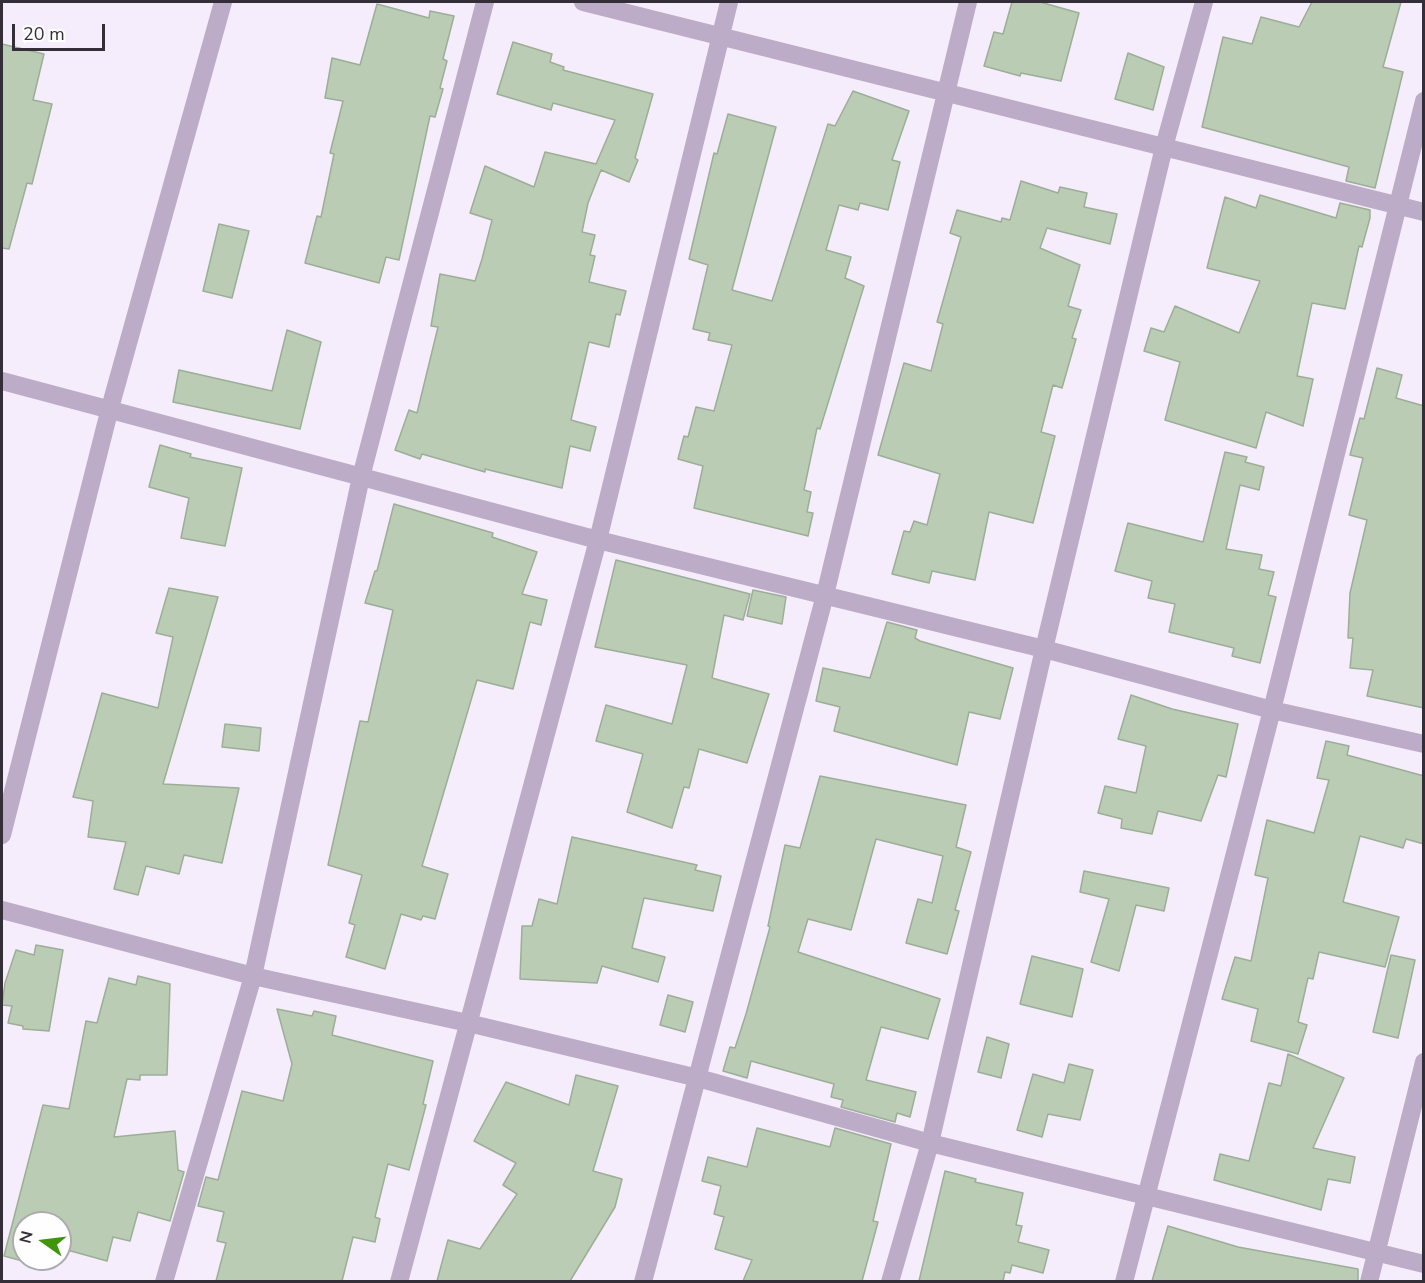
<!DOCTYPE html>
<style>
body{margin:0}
#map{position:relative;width:1425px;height:1283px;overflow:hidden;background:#f6edfc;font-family:"Nunito Sans",sans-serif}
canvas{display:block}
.frame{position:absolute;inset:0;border:3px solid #342e38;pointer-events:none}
.north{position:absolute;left:12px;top:1211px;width:60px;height:60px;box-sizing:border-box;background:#fefefe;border:2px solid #adabaf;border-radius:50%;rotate:284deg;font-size:16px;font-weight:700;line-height:24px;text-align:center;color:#342e38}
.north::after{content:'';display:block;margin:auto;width:21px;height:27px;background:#3f960b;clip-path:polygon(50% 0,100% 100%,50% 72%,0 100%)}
.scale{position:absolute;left:12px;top:24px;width:93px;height:27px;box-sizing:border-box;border:3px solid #342e38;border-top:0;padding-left:8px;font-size:18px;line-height:21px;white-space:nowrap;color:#342e38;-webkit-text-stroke:4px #fefefe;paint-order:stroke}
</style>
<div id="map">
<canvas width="1425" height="1283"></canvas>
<div class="frame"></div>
<div class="north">N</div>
<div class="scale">20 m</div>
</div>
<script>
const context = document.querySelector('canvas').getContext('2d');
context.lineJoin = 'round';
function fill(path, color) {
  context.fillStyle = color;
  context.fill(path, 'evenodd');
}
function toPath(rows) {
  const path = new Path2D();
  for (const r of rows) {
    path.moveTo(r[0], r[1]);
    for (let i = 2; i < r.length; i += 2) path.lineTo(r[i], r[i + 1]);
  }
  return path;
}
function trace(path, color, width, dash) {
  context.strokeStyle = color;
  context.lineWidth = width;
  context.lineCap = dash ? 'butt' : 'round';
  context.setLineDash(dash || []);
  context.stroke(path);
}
const building = toPath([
 [1012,2,1040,2,1079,13,1061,81,1021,73,1020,76,984,66,994,32,1003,34,1012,2],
 [1312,2,1401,2,1383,67,1403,72,1375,188,1346,181,1349,167,1202,127,1223,37,1252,44,1261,17,1299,27,1312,2],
 [377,4,429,18,430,11,454,16,443,59,447,61,440,88,443,89,435,117,430,116,399,260,386,257,379,283,305,263,317,216,321,217,334,154,330,153,343,101,325,98,332,58,360,65,377,4],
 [513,42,552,54,550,62,564,67,563,70,653,94,635,158,638,160,629,182,601,170,588,203,582,232,595,235,590,255,595,256,589,282,626,291,620,315,616,314,609,347,589,342,571,420,596,427,590,451,570,446,562,488,485,469,485,472,422,454,420,459,395,450,409,410,417,413,438,327,431,326,440,274,475,281,482,259,492,220,470,213,485,166,534,187,545,152,596,164,615,120,553,103,551,110,497,94,513,42],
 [2,44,44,54,33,100,52,104,32,184,27,183,9,249,2,248,2,44],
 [1128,53,1164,67,1153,110,1115,99,1128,53],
 [853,91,909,111,892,160,900,162,888,210,860,203,858,210,839,205,826,250,851,257,845,278,864,286,820,429,817,428,804,490,811,492,807,512,813,513,808,536,694,508,703,466,678,459,684,436,688,437,696,407,714,411,732,345,708,340,710,333,693,329,708,265,689,259,714,153,717,154,728,114,776,127,732,290,772,301,828,124,835,126,853,91],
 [1021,181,1058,193,1060,187,1087,193,1084,207,1117,214,1110,244,1047,228,1040,248,1080,265,1068,306,1081,310,1072,338,1076,339,1062,388,1053,385,1041,432,1055,436,1033,523,989,512,975,580,932,571,929,583,892,574,904,531,910,532,914,521,927,525,940,474,878,455,904,363,931,371,943,324,937,322,961,237,950,233,957,210,1001,222,1002,218,1010,220,1021,181],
 [1260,195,1336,218,1340,203,1370,210,1370,218,1362,247,1359,246,1345,309,1312,303,1297,376,1313,379,1303,426,1266,412,1256,448,1165,420,1180,362,1144,351,1151,328,1164,332,1175,306,1239,333,1260,281,1207,268,1225,197,1256,208,1260,195],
 [219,224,249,231,232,298,203,291,219,224],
 [287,330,321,342,300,429,173,402,179,370,272,391,287,330],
 [1377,368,1402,375,1396,398,1424,406,1424,708,1367,696,1373,670,1350,668,1353,638,1348,638,1350,593,1367,520,1349,515,1363,458,1350,455,1360,418,1364,419,1377,368],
 [160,445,191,454,190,457,242,468,225,546,181,538,189,498,149,487,160,445],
 [1225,452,1247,457,1245,462,1264,467,1259,490,1240,485,1226,549,1262,555,1259,569,1274,572,1268,595,1276,597,1260,663,1232,656,1234,648,1169,632,1175,604,1148,598,1152,581,1115,571,1128,523,1203,542,1225,452],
 [394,504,493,533,492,537,537,552,522,594,547,600,541,625,530,622,513,689,477,680,422,866,448,874,435,919,423,916,421,920,401,914,385,969,346,957,355,925,349,923,362,875,328,865,360,721,368,722,393,610,365,603,375,571,377,571,394,504],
 [616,560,750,594,743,620,724,615,712,678,769,694,747,763,699,749,689,788,684,787,672,828,627,812,643,754,596,741,606,705,672,724,687,665,595,647,616,560],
 [169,588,218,597,163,784,239,788,222,863,184,855,179,874,146,866,138,895,114,889,126,842,88,837,93,801,73,797,102,693,158,708,173,637,156,633,169,588],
 [753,590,786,597,782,624,747,616,753,590],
 [887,622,917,630,915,638,920,641,1013,668,1000,719,969,712,957,765,834,731,840,707,816,701,823,668,870,678,887,622],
 [1131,695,1172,709,1238,724,1226,777,1218,775,1201,821,1158,811,1152,834,1121,828,1122,819,1098,813,1105,786,1136,793,1146,746,1118,739,1131,695],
 [225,724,261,728,259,751,222,747,225,724],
 [1326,741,1349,746,1347,755,1424,776,1424,844,1406,839,1403,848,1360,836,1343,902,1399,917,1385,967,1319,952,1313,979,1308,978,1298,1022,1307,1025,1298,1054,1251,1041,1258,1009,1222,999,1235,957,1251,961,1268,878,1255,875,1267,820,1314,833,1329,780,1317,778,1326,741],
 [820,776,966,805,956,847,971,852,955,910,959,911,947,954,906,943,918,899,932,903,943,856,876,839,851,930,808,919,798,952,940,999,928,1039,881,1027,866,1080,916,1092,910,1117,897,1113,895,1122,841,1107,843,1100,831,1097,834,1084,751,1061,747,1078,723,1071,730,1047,735,1048,746,1014,770,927,768,926,785,845,800,848,820,776],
 [572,837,697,865,695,870,721,876,713,911,644,898,632,948,665,957,658,982,602,966,597,983,520,979,522,926,532,926,539,899,557,904,572,837],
 [1084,871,1169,888,1164,911,1136,905,1119,971,1091,962,1109,899,1080,892,1084,871],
 [36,945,63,950,49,1031,23,1029,23,1026,8,1023,12,1006,2,1005,5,983,16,950,34,955,36,945],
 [1391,955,1415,960,1398,1038,1373,1032,1391,955],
 [1032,956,1083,969,1072,1017,1020,1004,1032,956],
 [138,976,170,984,167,1075,140,1075,140,1080,127,1079,114,1137,175,1131,178,1170,184,1172,170,1221,138,1212,130,1241,113,1237,107,1261,60,1248,60,1223,24,1223,24,1259,43,1259,41,1266,4,1256,43,1105,69,1109,86,1021,97,1023,109,978,136,985,138,976],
 [668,995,693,1002,685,1032,660,1025,668,995],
 [277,1009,312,1016,314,1011,336,1016,332,1035,433,1061,423,1104,426,1105,409,1170,388,1164,375,1217,380,1219,375,1242,353,1237,342,1281,216,1281,226,1243,217,1241,224,1212,198,1206,206,1177,218,1180,242,1091,283,1101,292,1064,277,1009],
 [987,1037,1009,1044,1001,1078,978,1072,987,1037],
 [1288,1054,1344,1078,1313,1148,1355,1157,1350,1183,1328,1179,1321,1210,1214,1180,1220,1154,1249,1161,1269,1083,1281,1086,1288,1054],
 [1069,1064,1093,1070,1080,1120,1048,1114,1042,1137,1017,1130,1033,1074,1064,1083,1069,1064],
 [576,1075,618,1086,593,1171,622,1179,615,1207,570,1281,437,1281,448,1240,480,1249,517,1194,503,1185,516,1163,474,1141,506,1082,569,1105,576,1075],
 [757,1128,830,1147,835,1128,891,1144,873,1221,878,1222,862,1281,743,1281,752,1260,715,1249,724,1217,714,1214,721,1186,702,1181,708,1157,747,1167,757,1128],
 [945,1171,976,1179,975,1182,1023,1193,1016,1225,1022,1226,1018,1242,1049,1250,1043,1273,1012,1265,1010,1273,1005,1272,1003,1281,919,1281,945,1171],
 [1168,1226,1238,1247,1358,1269,1358,1281,1152,1281,1168,1226]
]);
const street = toPath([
 [583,2,1424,212],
 [2,381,598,540,1044,649,1272,710,1424,744],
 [2,835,110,408,223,2],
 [2,910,253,976,468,1023,698,1078,930,1143,1424,1264],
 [164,1282,253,976,361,477,485,2],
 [399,1282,598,540,729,2],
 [643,1282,825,595,968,2],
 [890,1282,930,1143,1044,649,1164,147,1204,2],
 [1124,1282,1272,710,1424,101],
 [1369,1282,1424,1062]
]);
fill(building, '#bbccb5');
trace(building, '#9cae97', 1.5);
trace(street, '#bcacc7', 18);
</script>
